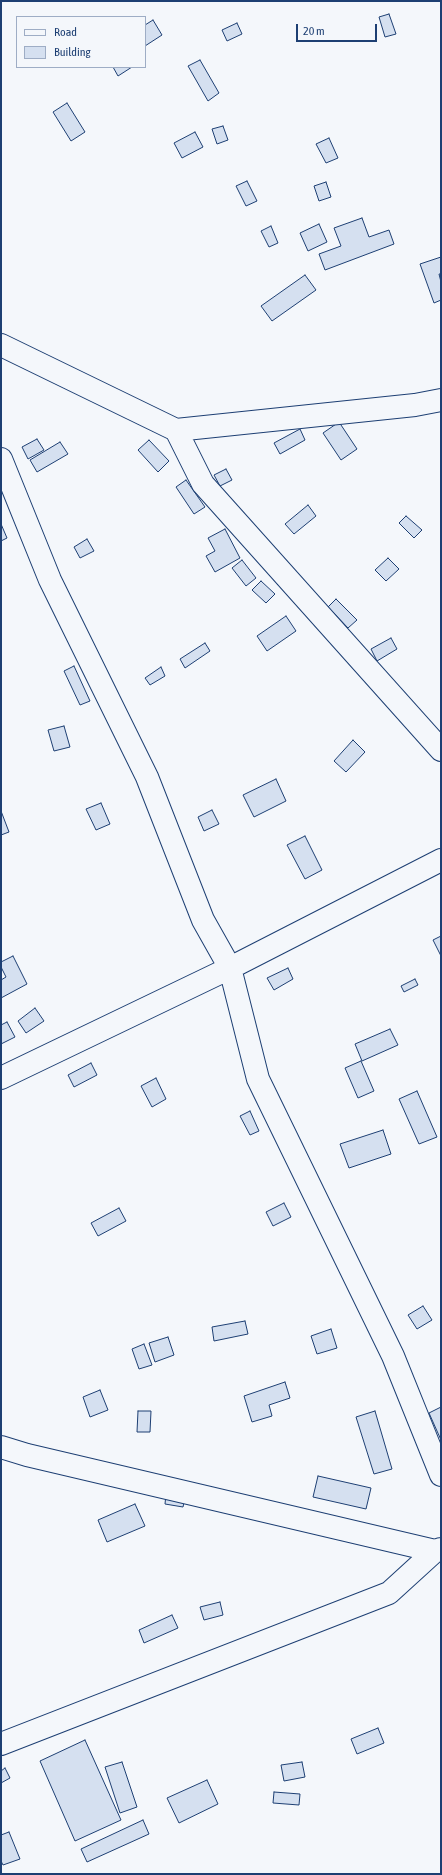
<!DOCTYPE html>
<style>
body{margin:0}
#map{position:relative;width:442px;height:1875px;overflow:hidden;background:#f4f7fb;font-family:"Asap Condensed",sans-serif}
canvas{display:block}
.frame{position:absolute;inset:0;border:2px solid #1d3f73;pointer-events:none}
.legend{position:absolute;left:16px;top:16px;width:130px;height:52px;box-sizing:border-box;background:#f4f7fb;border:1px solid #9eadc5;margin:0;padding:5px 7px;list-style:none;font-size:12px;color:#1d3f73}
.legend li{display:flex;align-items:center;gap:8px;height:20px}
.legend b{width:20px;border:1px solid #9eadc5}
.scale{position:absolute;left:296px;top:24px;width:81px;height:18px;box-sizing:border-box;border:2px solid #1d3f73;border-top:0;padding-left:5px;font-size:12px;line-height:14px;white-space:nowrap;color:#1d3f73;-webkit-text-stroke:3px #f4f7fb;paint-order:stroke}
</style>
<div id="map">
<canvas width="442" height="1875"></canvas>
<div class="frame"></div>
<ul class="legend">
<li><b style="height:5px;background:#f4f7fb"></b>Road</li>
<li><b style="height:11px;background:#d5e0f0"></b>Building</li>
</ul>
<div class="scale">20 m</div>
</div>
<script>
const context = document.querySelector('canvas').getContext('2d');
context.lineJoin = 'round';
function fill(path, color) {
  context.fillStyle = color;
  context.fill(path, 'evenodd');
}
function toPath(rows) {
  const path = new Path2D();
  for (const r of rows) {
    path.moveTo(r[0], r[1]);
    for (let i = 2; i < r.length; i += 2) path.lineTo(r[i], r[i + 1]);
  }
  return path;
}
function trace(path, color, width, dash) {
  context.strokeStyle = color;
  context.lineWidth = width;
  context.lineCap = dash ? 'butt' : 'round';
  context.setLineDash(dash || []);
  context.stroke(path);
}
const building = toPath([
 [389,14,396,34,385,37,379,17,389,14],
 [153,20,162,35,145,46,145,25,153,20],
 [237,23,242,34,227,41,222,30,237,23],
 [200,60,219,93,208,101,188,66,200,60],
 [113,67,132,67,118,76,113,67],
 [67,103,85,132,71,141,53,112,67,103],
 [223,126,228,140,217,144,212,129,223,126],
 [195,132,203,147,182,158,174,143,195,132],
 [329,138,338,158,326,163,316,144,329,138],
 [247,181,257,201,246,206,236,186,247,181],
 [326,182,331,197,319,201,314,186,326,182],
 [362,218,369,237,389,230,394,244,325,270,319,254,341,246,334,228,362,218],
 [319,224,327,242,308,251,300,233,319,224],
 [271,226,278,243,269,247,261,231,271,226],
 [441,257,441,274,439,274,441,282,441,300,434,303,420,264,441,257],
 [305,275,316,290,272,321,261,306,305,275],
 [339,422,357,449,341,460,323,433,339,422],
 [300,429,305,440,280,454,274,443,300,429],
 [37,439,44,450,28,459,22,447,37,439],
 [149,440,169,461,158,472,138,450,149,440],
 [60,442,68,454,37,472,30,460,60,442],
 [226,469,232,480,220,486,214,475,226,469],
 [186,480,205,507,194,514,176,487,186,480],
 [308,505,316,516,294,534,285,524,308,505],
 [406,516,422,530,414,538,399,523,406,516],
 [1,524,7,538,1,541,1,524],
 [225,529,240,558,215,572,206,556,215,551,208,538,225,529],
 [87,539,94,551,80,558,74,547,87,539],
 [388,558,399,569,386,581,375,570,388,558],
 [242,560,256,578,246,586,232,568,242,560],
 [261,581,275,594,266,603,252,590,261,581],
 [336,599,357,620,348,628,328,607,336,599],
 [286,616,296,631,267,651,257,636,286,616],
 [391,638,397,649,377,661,371,649,391,638],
 [205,643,210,651,185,668,180,659,205,643],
 [74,666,90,701,80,705,64,671,74,666],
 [161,667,165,676,150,685,145,678,161,667],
 [64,726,70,747,54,751,48,730,64,726],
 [353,740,365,752,346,772,334,761,353,740],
 [276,779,286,801,254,817,243,795,276,779],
 [101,803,110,824,96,830,86,809,101,803],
 [212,810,219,824,204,831,198,817,212,810],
 [1,811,9,832,1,835,1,811],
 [305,836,322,870,305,879,287,845,305,836],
 [441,936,441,956,433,940,441,936],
 [13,956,27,984,1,998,1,980,6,977,1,967,1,962,13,956],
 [288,968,293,979,274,990,267,978,288,968],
 [415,979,418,985,404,992,401,986,415,979],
 [35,1008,44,1021,26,1033,18,1021,35,1008],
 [7,1022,15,1037,1,1044,1,1025,7,1022],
 [390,1029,398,1045,362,1061,355,1044,390,1029],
 [361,1061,374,1091,358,1098,345,1068,361,1061],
 [91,1063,97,1075,74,1087,68,1075,91,1063],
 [156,1078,166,1099,152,1107,141,1086,156,1078],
 [417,1091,437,1137,419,1144,399,1099,417,1091],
 [250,1111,259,1131,250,1135,240,1116,250,1111],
 [383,1130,391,1154,349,1168,340,1144,383,1130],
 [284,1203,291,1217,273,1226,266,1212,284,1203],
 [119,1208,126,1221,98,1236,91,1223,119,1208],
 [423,1306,432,1320,417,1329,408,1315,423,1306],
 [245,1321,248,1334,214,1341,212,1327,245,1321],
 [331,1329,337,1348,317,1354,311,1336,331,1329],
 [168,1337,174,1355,155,1362,149,1343,168,1337],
 [144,1344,152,1365,139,1369,132,1349,144,1344],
 [285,1382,290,1398,269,1405,272,1416,252,1422,244,1396,285,1382],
 [100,1390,108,1410,90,1417,83,1397,100,1390],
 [441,1407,441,1440,429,1413,441,1407],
 [138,1411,151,1411,150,1432,137,1432,138,1411],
 [375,1411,392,1469,374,1474,356,1417,375,1411],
 [318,1476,371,1488,366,1509,313,1497,318,1476],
 [166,1494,185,1498,183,1507,165,1504,166,1494],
 [135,1504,145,1526,107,1542,98,1520,135,1504],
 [220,1602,223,1615,204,1620,200,1607,220,1602],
 [172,1615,178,1628,144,1643,139,1630,172,1615],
 [378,1728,384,1743,357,1754,351,1739,378,1728],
 [85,1740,121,1820,75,1841,40,1761,85,1740],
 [122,1762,137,1807,120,1813,105,1767,122,1762],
 [302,1762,305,1777,284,1781,281,1765,302,1762],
 [5,1768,10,1778,1,1783,1,1771,5,1768],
 [207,1780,218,1804,179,1823,167,1798,207,1780],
 [274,1792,300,1794,299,1805,273,1803,274,1792],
 [143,1820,149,1834,87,1862,81,1849,143,1820],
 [9,1832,20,1859,3,1865,1,1861,1,1835,9,1832]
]);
const street = toPath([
 [1,345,176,430,203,484,441,750],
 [176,430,415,405,441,400],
 [1,459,50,580,147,777,203,920,230,968,258,1079,393,1356,441,1475],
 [1,1078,230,968,441,860],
 [1,1447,27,1455,435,1551],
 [1,1744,389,1593,435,1551,441,1549]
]);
fill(building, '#d5e0f0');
trace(building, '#1d3f73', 1);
trace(street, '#1d3f73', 24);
trace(street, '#f4f7fb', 22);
</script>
